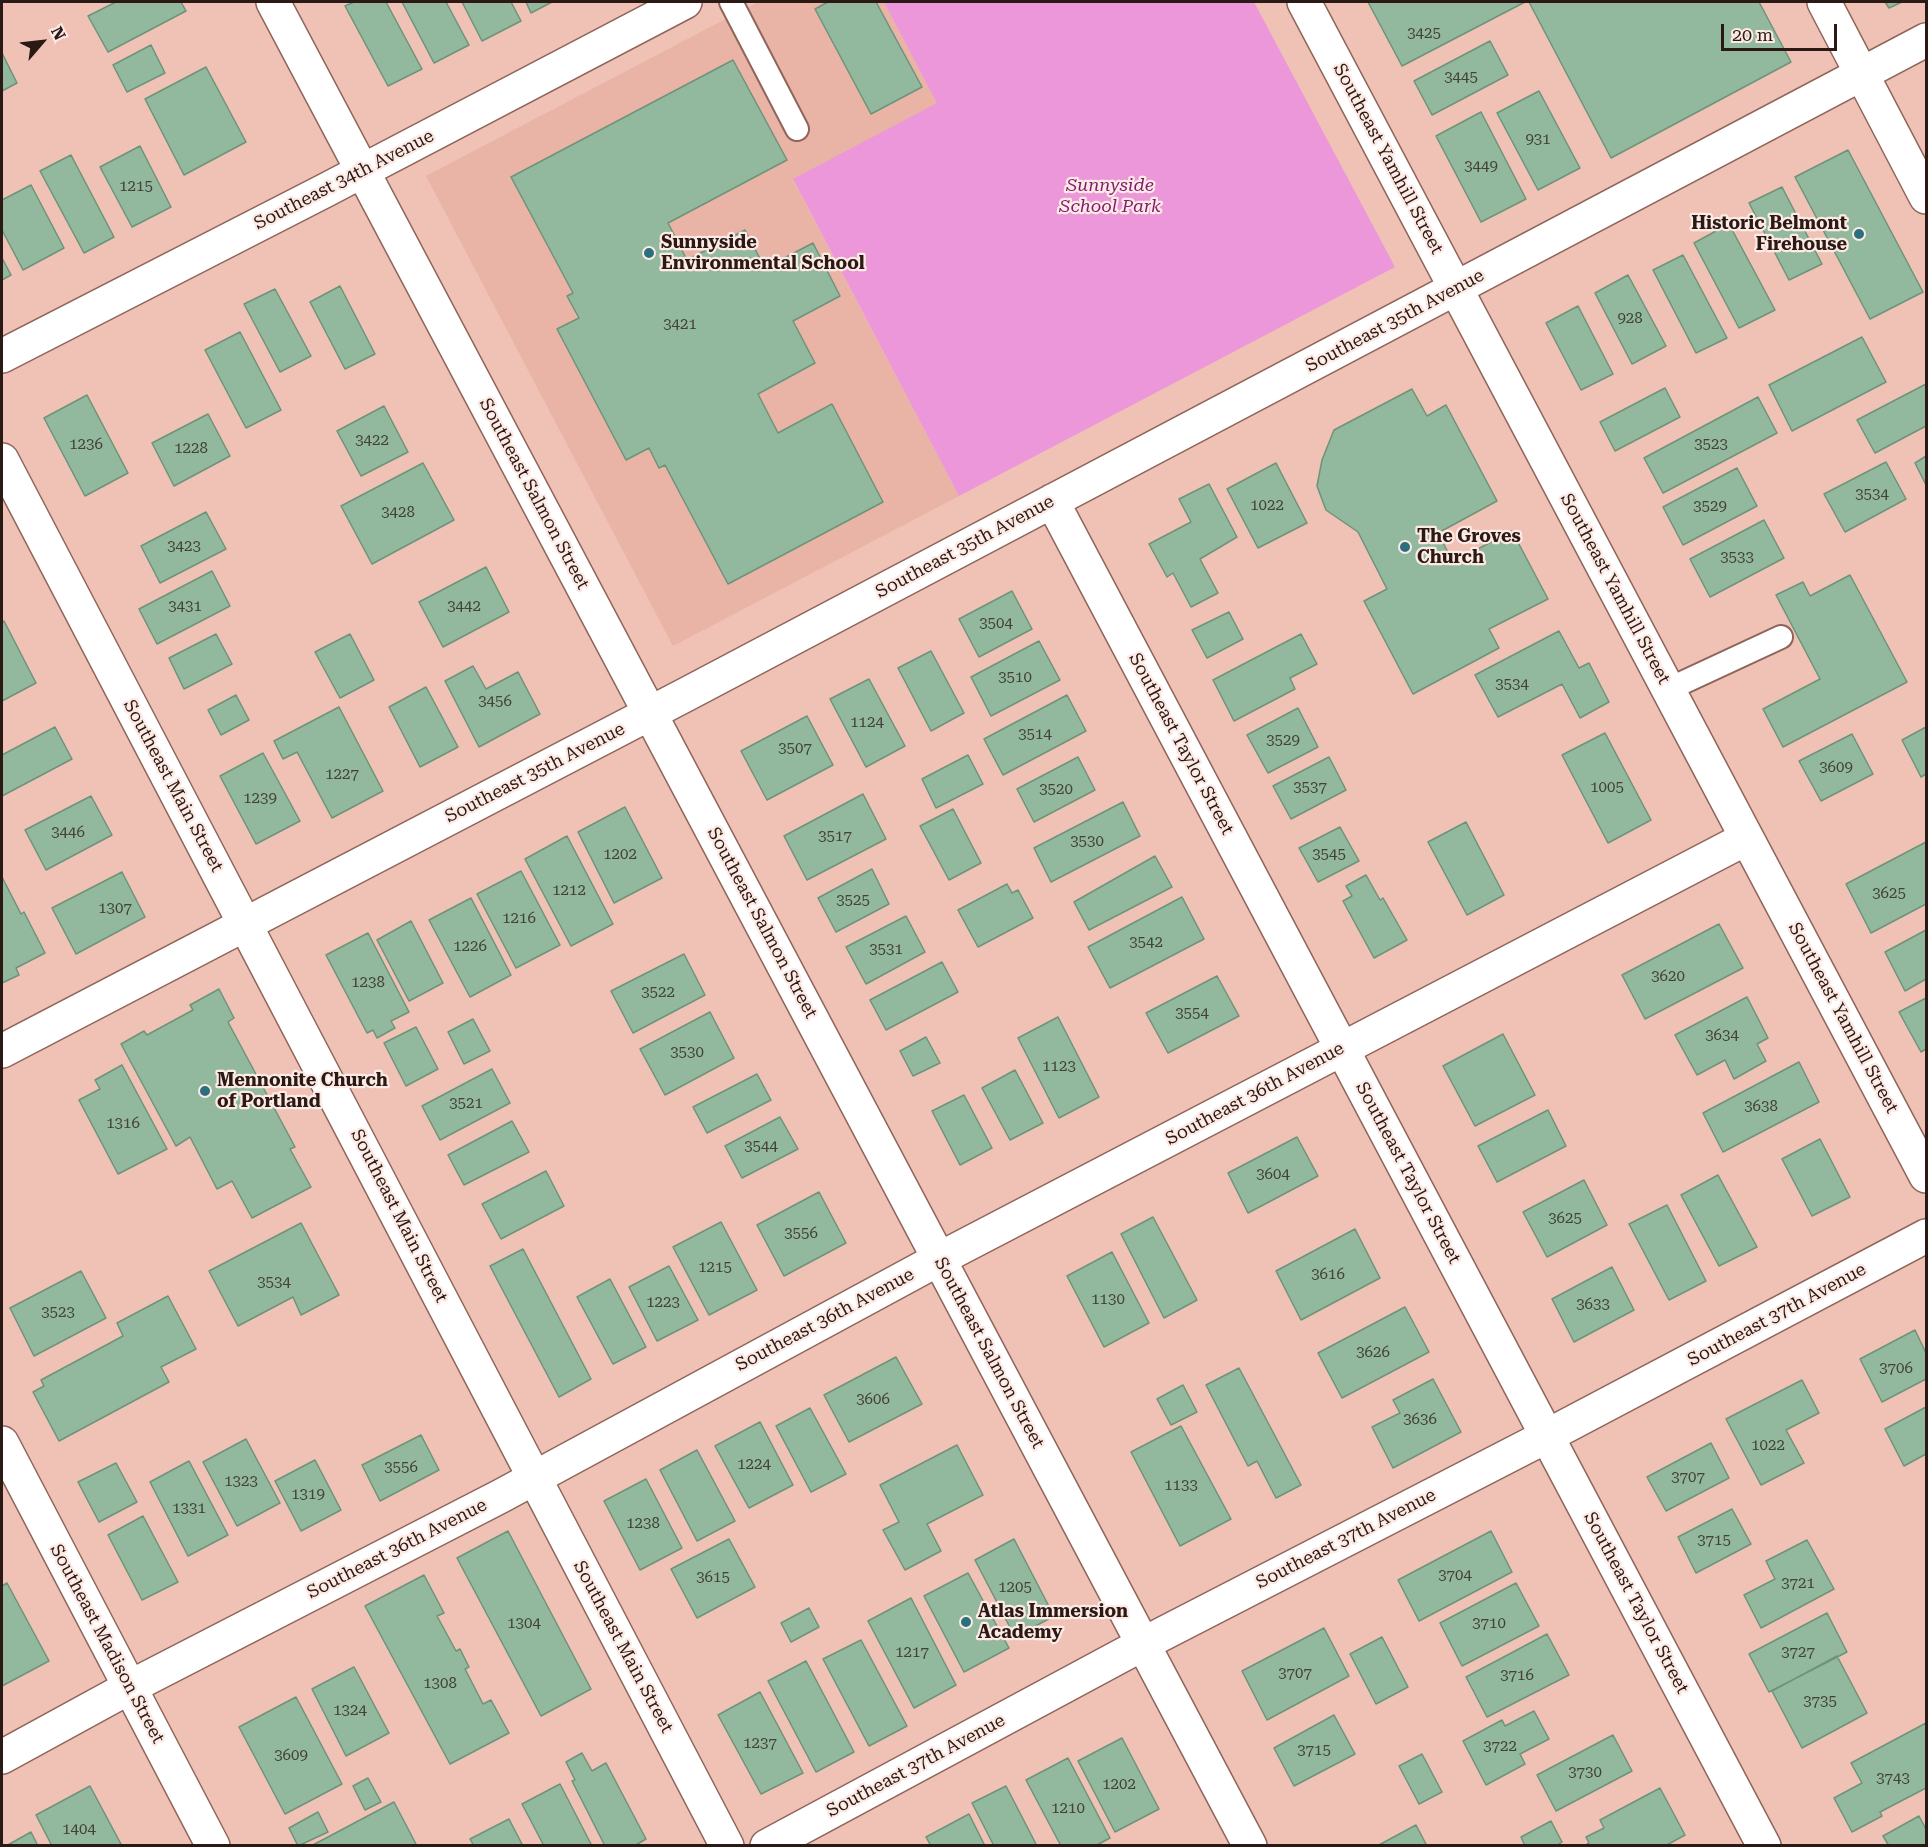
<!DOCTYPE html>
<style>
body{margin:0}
#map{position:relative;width:1928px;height:1847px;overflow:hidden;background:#f0c1b5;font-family:"Roboto Serif",serif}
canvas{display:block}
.frame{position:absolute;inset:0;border:3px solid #2a1915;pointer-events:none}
.north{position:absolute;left:12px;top:12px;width:60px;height:60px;-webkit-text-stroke:4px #fdeae4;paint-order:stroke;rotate:62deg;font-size:16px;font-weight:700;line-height:24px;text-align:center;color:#2a1915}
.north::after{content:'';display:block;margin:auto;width:21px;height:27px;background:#2a1915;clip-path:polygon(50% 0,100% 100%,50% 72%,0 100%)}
.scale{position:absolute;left:1721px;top:24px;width:116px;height:27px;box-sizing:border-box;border:3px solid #2a1915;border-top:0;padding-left:8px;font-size:18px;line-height:21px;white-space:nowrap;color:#2a1915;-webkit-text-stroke:4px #fdeae4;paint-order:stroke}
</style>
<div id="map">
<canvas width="1928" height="1847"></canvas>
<div class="frame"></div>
<div class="north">N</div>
<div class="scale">20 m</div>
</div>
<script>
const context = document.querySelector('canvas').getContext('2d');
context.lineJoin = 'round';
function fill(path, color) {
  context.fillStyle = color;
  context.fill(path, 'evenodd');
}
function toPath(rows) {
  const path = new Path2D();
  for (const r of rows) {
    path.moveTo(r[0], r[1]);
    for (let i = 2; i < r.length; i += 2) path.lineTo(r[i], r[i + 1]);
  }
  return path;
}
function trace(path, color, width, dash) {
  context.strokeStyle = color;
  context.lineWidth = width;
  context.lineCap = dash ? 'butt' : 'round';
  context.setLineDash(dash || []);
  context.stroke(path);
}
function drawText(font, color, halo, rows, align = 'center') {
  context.font = font + ' "Roboto Serif",serif';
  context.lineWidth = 4.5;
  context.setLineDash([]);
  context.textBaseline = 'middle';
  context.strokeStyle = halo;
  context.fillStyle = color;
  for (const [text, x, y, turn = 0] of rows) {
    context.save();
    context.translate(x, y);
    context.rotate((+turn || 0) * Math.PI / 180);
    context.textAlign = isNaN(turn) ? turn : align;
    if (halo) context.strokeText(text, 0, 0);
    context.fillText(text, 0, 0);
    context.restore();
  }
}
const built = toPath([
 [758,2,884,2,938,103,793,180,959,496,673,646,426,176]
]);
const green = toPath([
 [884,2,1254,2,1395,267,959,496,793,179,937,103]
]);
const building = toPath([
 [116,2,181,2,186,11,108,52,88,16,116,2],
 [354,2,386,2,422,69,388,86,345,6,354,2],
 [402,2,446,2,469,45,434,63,402,2],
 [462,2,511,2,521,21,482,41,462,2],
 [526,2,552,2,531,13,526,2],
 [828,2,876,2,922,87,871,114,815,9,828,2],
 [1368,2,1525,2,1402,66,1368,2],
 [1529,2,1759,2,1791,62,1611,158,1529,2],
 [1885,2,1902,2,1889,8,1885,2],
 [1490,41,1508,75,1432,115,1414,81,1490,41],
 [151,45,165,73,127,92,113,65,151,45],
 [2,53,17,83,2,91,2,53],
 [733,60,787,160,668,223,687,260,745,230,765,268,813,243,840,296,793,321,815,363,758,394,778,433,832,404,883,502,728,584,665,465,659,468,649,448,626,460,557,329,579,318,567,296,573,293,511,177,733,60],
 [206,67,246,142,184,175,145,99,206,67],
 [1539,91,1580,168,1538,190,1497,113,1539,91],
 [1481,112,1526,199,1481,222,1436,136,1481,112],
 [140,146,171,207,132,227,100,167,140,146],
 [1848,150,1923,292,1870,319,1795,177,1848,150],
 [71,155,114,237,84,253,40,171,71,155],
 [31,185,64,248,23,270,2,230,2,200,31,185],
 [1782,187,1822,264,1789,280,1749,203,1782,187],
 [1729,224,1775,310,1739,328,1694,243,1729,224],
 [1683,255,1727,338,1696,353,1653,270,1683,255],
 [2,258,11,275,2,280,2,258],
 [1628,275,1666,346,1632,364,1595,293,1628,275],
 [340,286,375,354,345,369,310,302,340,286],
 [275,289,311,356,280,372,244,304,275,289],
 [1578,306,1613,374,1581,390,1546,323,1578,306],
 [240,332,281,410,246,428,205,350,240,332],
 [1862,337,1886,382,1792,431,1769,385,1862,337],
 [1926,384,1926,426,1875,453,1857,420,1926,384],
 [1665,388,1680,417,1615,451,1600,422,1665,388],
 [1412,389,1427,416,1446,405,1497,501,1438,533,1453,562,1512,531,1548,599,1489,629,1499,648,1413,694,1364,601,1387,589,1358,532,1326,510,1317,486,1322,460,1334,430,1412,389],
 [87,395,128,473,85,496,44,418,87,395],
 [1758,397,1777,433,1663,493,1644,458,1758,397],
 [384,406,408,452,361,476,337,431,384,406],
 [208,414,230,456,174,486,152,443,208,414],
 [1926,456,1926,485,1915,463,1926,456],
 [1886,462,1906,499,1845,532,1824,494,1886,462],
 [423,463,454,520,372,564,341,506,423,463],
 [1276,463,1307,523,1258,548,1227,489,1276,463],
 [1737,468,1757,506,1683,545,1663,507,1737,468],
 [1209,484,1237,537,1200,559,1218,593,1191,607,1173,573,1167,577,1149,544,1191,522,1179,499,1209,484],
 [206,512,226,549,160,583,141,546,206,512],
 [1764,520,1784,558,1710,597,1690,559,1764,520],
 [486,567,509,612,443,647,419,602,486,567],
 [212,571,230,606,157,644,139,609,212,571],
 [1850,575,1907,682,1783,747,1763,709,1820,679,1776,595,1803,582,1810,596,1850,575],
 [1012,591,1032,629,979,657,959,619,1012,591],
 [1229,612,1243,639,1207,658,1192,630,1229,612],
 [4,621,36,683,2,701,2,623,4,621],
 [1559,631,1579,668,1589,663,1609,702,1580,718,1562,684,1498,717,1475,675,1559,631],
 [216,634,232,664,184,689,169,658,216,634],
 [350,634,374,680,340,698,315,652,350,634],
 [1301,634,1317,664,1290,678,1295,689,1234,721,1213,680,1301,634],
 [1039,641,1060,680,991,716,971,677,1039,641],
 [931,651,964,713,931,731,898,668,931,651],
 [473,666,486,689,518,672,540,714,479,747,445,681,473,666],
 [869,679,905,746,866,767,830,699,869,679],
 [426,687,458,747,420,767,389,707,426,687],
 [236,695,249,720,221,735,208,710,236,695],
 [1067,695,1086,731,1003,775,984,739,1067,695],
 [339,707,383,791,332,818,297,752,283,759,274,741,339,707],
 [1298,708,1318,747,1268,773,1247,735,1298,708],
 [807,716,833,765,767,800,741,751,807,716],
 [55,727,72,759,2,796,2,755,55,727],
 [1926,727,1926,774,1921,777,1902,740,1926,727],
 [1605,733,1651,820,1608,843,1562,755,1605,733],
 [1852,734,1873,774,1821,801,1799,761,1852,734],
 [263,753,300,821,256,844,220,776,263,753],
 [968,755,983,784,936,808,922,779,968,755],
 [1078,757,1095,790,1034,822,1017,789,1078,757],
 [1329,757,1346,790,1291,819,1273,786,1329,757],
 [863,794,886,839,807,880,784,836,863,794],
 [91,796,112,835,46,870,25,830,91,796],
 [1123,802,1140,836,1051,882,1034,848,1123,802],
 [625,807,662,878,614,903,578,832,625,807],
 [953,809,981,863,949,880,920,826,953,809],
 [1466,822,1504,895,1467,915,1428,842,1466,822],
 [1340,827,1359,861,1318,882,1299,848,1340,827],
 [567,836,613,924,571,946,525,859,567,836],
 [1926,842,1926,904,1871,933,1846,884,1926,842],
 [1155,856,1172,887,1089,930,1074,902,1155,856],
 [872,869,889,904,836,932,818,898,872,869],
 [521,871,560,945,516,968,477,894,521,871],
 [122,872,145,917,76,954,52,908,122,872],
 [1366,875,1380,900,1383,898,1407,940,1374,958,1343,901,1352,896,1346,886,1366,875],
 [2,877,21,914,24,912,45,953,16,968,19,975,2,983,2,877],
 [1007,884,1012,893,1018,890,1033,918,978,947,958,910,1007,884],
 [1182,897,1204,939,1110,988,1088,947,1182,897],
 [471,898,511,975,470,997,429,920,471,898],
 [906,916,925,952,866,984,846,947,906,916],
 [411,921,443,983,409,1001,377,940,411,921],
 [1719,924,1743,968,1645,1019,1622,975,1719,924],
 [1926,930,1926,979,1905,991,1885,952,1926,930],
 [368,933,409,1012,391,1021,395,1028,377,1038,373,1030,367,1033,326,955,368,933],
 [684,954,705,995,633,1033,611,991,684,954],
 [942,962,958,992,886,1030,870,1000,942,962],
 [1217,976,1239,1016,1168,1053,1146,1013,1217,976],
 [219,989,234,1018,228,1022,295,1147,290,1149,311,1187,252,1218,232,1181,217,1189,190,1137,176,1146,121,1044,144,1031,147,1035,193,1010,190,1005,219,989],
 [1747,997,1768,1038,1757,1044,1766,1061,1734,1079,1725,1060,1697,1075,1675,1035,1747,997],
 [1926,998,1926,1049,1921,1052,1899,1012,1926,998],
 [710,1012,734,1058,665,1095,640,1049,710,1012],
 [1058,1017,1099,1097,1059,1118,1018,1038,1058,1017],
 [473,1019,490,1051,464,1064,448,1032,473,1019],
 [416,1027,438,1069,406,1086,384,1043,416,1027],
 [1503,1034,1535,1095,1475,1126,1443,1066,1503,1034],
 [926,1037,940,1063,913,1076,900,1051,926,1037],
 [1799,1062,1819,1102,1723,1152,1703,1113,1799,1062],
 [122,1065,167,1149,118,1174,79,1100,100,1089,95,1080,122,1065],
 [492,1069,510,1103,440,1140,422,1106,492,1069],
 [1015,1070,1043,1123,1010,1140,982,1088,1015,1070],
 [757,1074,771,1100,707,1133,693,1107,757,1074],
 [964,1095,992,1148,960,1165,932,1111,964,1095],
 [1548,1110,1566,1146,1497,1182,1478,1146,1548,1110],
 [780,1117,798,1149,742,1178,725,1146,780,1117],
 [512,1121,529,1152,464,1185,448,1155,512,1121],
 [1297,1137,1318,1176,1248,1213,1228,1173,1297,1137],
 [1820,1139,1850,1197,1812,1216,1782,1159,1820,1139],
 [546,1171,564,1206,501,1239,482,1204,546,1171],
 [1718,1175,1757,1247,1719,1266,1681,1195,1718,1175],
 [1584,1180,1607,1225,1547,1257,1523,1212,1584,1180],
 [819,1192,846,1243,784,1276,757,1225,819,1192],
 [1667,1205,1706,1281,1669,1300,1629,1224,1667,1205],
 [1153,1217,1197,1300,1164,1318,1121,1234,1153,1217],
 [721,1222,757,1290,709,1315,673,1247,721,1222],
 [301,1223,339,1295,301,1315,293,1297,238,1326,209,1271,301,1223],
 [1355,1229,1380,1278,1301,1320,1276,1271,1355,1229],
 [523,1249,591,1379,559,1397,490,1266,523,1249],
 [1112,1252,1149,1323,1104,1347,1067,1276,1112,1252],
 [669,1266,698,1320,657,1341,629,1287,669,1266],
 [1612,1267,1634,1310,1574,1342,1552,1299,1612,1267],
 [81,1271,106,1318,34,1356,10,1308,81,1271],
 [610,1279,646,1347,613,1364,577,1297,610,1279],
 [168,1296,196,1349,161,1367,169,1382,59,1441,33,1392,44,1386,41,1380,123,1336,117,1323,168,1296],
 [1405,1307,1429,1352,1342,1398,1318,1353,1405,1307],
 [1915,1330,1926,1353,1926,1379,1882,1402,1860,1359,1915,1330],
 [896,1357,922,1404,849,1442,824,1395,896,1357],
 [1239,1368,1301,1485,1276,1498,1257,1461,1248,1466,1206,1385,1239,1368],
 [1433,1379,1461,1432,1393,1468,1372,1427,1400,1413,1393,1400,1433,1379],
 [1802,1380,1819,1413,1786,1430,1804,1463,1761,1485,1726,1419,1802,1380],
 [1183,1385,1197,1412,1171,1425,1157,1399,1183,1385],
 [1926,1407,1926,1454,1904,1466,1885,1429,1926,1407],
 [810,1408,846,1474,811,1492,776,1426,810,1408],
 [760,1422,793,1485,749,1508,715,1446,760,1422],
 [1181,1426,1231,1519,1180,1546,1131,1452,1181,1426],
 [421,1435,439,1470,380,1501,362,1465,421,1435],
 [246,1439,280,1503,237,1526,203,1462,246,1439],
 [1711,1443,1729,1478,1666,1511,1647,1477,1711,1443],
 [957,1445,983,1495,927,1524,941,1551,905,1570,883,1530,899,1522,880,1485,957,1445],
 [697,1450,735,1521,697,1541,660,1470,697,1450],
 [315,1460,341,1510,301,1531,275,1481,315,1460],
 [189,1461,228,1535,188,1556,150,1482,189,1461],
 [116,1463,137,1502,99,1522,78,1482,116,1463],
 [646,1479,682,1548,640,1570,604,1501,646,1479],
 [1732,1509,1751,1544,1696,1573,1678,1537,1732,1509],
 [143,1516,178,1582,142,1600,108,1535,143,1516],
 [508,1531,591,1689,541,1716,457,1558,508,1531],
 [1491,1531,1512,1572,1419,1621,1398,1580,1491,1531],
 [729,1539,755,1587,697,1618,671,1569,729,1539],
 [1014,1539,1054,1616,1015,1637,975,1560,1014,1539],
 [1807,1540,1834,1589,1761,1628,1744,1595,1775,1579,1766,1561,1807,1540],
 [968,1573,1009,1648,964,1672,924,1596,968,1573],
 [424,1575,444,1613,437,1616,456,1651,460,1649,469,1667,465,1669,483,1704,491,1700,509,1733,450,1764,365,1606,424,1575],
 [7,1583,49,1661,2,1686,2,1586,7,1583],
 [1516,1583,1539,1626,1462,1666,1440,1623,1516,1583],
 [911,1598,956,1685,914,1708,868,1621,911,1598],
 [809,1608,819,1627,791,1642,781,1623,809,1608],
 [1827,1613,1847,1652,1769,1692,1749,1654,1827,1613],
 [1324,1628,1349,1676,1267,1720,1242,1671,1324,1628],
 [1547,1634,1569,1675,1487,1717,1466,1677,1547,1634],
 [1382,1637,1408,1687,1376,1704,1350,1654,1382,1637],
 [861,1640,907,1726,869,1746,823,1659,861,1640],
 [1837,1656,1867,1713,1802,1748,1772,1691,1837,1656],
 [806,1661,854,1752,816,1772,768,1681,806,1661],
 [354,1667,389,1733,346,1756,312,1689,354,1667],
 [760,1692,803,1773,761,1794,718,1715,760,1692],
 [296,1697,342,1784,285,1814,239,1727,296,1697],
 [1534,1711,1549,1739,1520,1754,1525,1764,1486,1785,1463,1741,1502,1720,1505,1726,1534,1711],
 [1334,1715,1355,1754,1294,1786,1274,1748,1334,1715],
 [1926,1723,1926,1788,1880,1812,1882,1816,1852,1832,1834,1798,1862,1783,1851,1763,1926,1723],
 [1613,1735,1632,1771,1556,1811,1537,1775,1613,1735],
 [1122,1738,1159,1809,1115,1832,1078,1761,1122,1738],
 [582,1753,592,1771,606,1763,646,1839,634,1846,605,1846,572,1781,575,1780,566,1762,582,1753],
 [1422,1754,1442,1792,1419,1804,1399,1766,1422,1754],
 [1068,1758,1110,1838,1095,1846,1061,1846,1026,1780,1068,1758],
 [368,1778,381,1802,365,1810,353,1786,368,1778],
 [560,1784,592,1846,544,1846,522,1804,560,1784],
 [90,1786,122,1846,52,1846,36,1815,90,1786],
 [1006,1786,1037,1846,994,1846,972,1803,1006,1786],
 [1660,1788,1685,1835,1665,1846,1584,1846,1589,1843,1586,1837,1604,1828,1600,1820,1660,1788],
 [394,1802,417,1846,311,1846,394,1802],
 [318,1812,328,1832,298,1846,289,1828,318,1812],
 [969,1814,985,1846,931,1846,926,1837,969,1814],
 [1919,1816,1926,1829,1926,1846,1889,1846,1883,1836,1919,1816],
 [509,1819,523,1846,474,1846,470,1839,509,1819],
 [1551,1821,1562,1842,1556,1846,1525,1846,1521,1837,1551,1821],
 [1416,1825,1427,1846,1377,1846,1416,1825],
 [31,1832,38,1846,6,1846,31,1832]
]);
const lane = toPath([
 [731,2,797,129],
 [1669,689,1781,637]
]);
const street = toPath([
 [273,2,1250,1846],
 [1304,2,1926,1176],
 [2,356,326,190,685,2],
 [2,460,727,1846],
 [1052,501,1764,1846],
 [2,1051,687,694,1926,40],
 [2,1443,213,1846],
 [2,1757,130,1687,501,1496,939,1259,1747,838],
 [767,1846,1143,1644,1547,1436,1926,1236]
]);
const secondary = toPath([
 [1824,2,1926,197]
]);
const markers = [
 [1859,234,6,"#2b707f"],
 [649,253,6,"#2b707f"],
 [1405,547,6,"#2b707f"],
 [205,1091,6,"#2b707f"],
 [966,1622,6,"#2b707f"]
];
const numberNames = [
 ["3425",1424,34],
 ["3445",1461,78],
 ["931",1538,140],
 ["3449",1481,167],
 ["1215",136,187],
 ["928",1630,319],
 ["3421",680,325],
 ["3422",372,441],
 ["1236",86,445],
 ["3523",1711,445],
 ["1228",191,449],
 ["3534",1872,495],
 ["1022",1267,506],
 ["3529",1710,507],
 ["3428",398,513],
 ["3423",184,547],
 ["3533",1737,558],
 ["3431",185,607],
 ["3442",464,607],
 ["3504",996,624],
 ["3510",1015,678],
 ["3534",1512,685],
 ["3456",495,702],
 ["1124",867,723],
 ["3514",1035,735],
 ["3529",1283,741],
 ["3507",795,749],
 ["3609",1836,768],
 ["1227",342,775],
 ["3537",1310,788],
 ["1005",1607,788],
 ["3520",1056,790],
 ["1239",260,799],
 ["3446",68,833],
 ["3517",835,837],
 ["3530",1087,842],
 ["1202",620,855],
 ["3545",1329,855],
 ["1212",569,891],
 ["3625",1889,894],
 ["3525",853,901],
 ["1307",115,909],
 ["1216",519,919],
 ["3542",1146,943],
 ["1226",470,947],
 ["3531",886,950],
 ["3620",1668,977],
 ["1238",368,983],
 ["3522",658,993],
 ["3554",1192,1014],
 ["3634",1722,1036],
 ["3530",687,1053],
 ["1123",1059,1067],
 ["3521",466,1104],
 ["3638",1761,1107],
 ["1316",123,1124],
 ["3544",761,1147],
 ["3604",1273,1175],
 ["3625",1565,1219],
 ["3556",801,1234],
 ["1215",715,1268],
 ["3616",1328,1275],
 ["3534",274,1283],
 ["1130",1108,1300],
 ["1223",663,1303],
 ["3633",1593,1305],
 ["3523",58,1313],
 ["3626",1373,1353],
 ["3706",1896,1369],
 ["3606",873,1400],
 ["3636",1420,1420],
 ["1022",1768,1446],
 ["1224",754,1465],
 ["3556",401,1468],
 ["3707",1688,1478],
 ["1323",241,1482],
 ["1133",1181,1486],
 ["1319",308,1495],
 ["1331",189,1509],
 ["1238",643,1524],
 ["3715",1714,1541],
 ["3704",1455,1576],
 ["3615",713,1578],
 ["3721",1798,1584],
 ["1205",1015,1588],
 ["1304",524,1624],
 ["3710",1489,1624],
 ["1217",912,1653],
 ["3727",1798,1653],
 ["3707",1295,1674],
 ["3716",1517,1676],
 ["1308",440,1684],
 ["3735",1820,1702],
 ["1324",350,1711],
 ["1237",760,1744],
 ["3722",1500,1747],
 ["3715",1314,1751],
 ["3609",291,1756],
 ["3730",1585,1773],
 ["3743",1893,1779],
 ["1202",1119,1785],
 ["1210",1068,1809],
 ["1404",79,1830]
];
const streetNames = [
 ["Southeast Yamhill Street",1388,159,62],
 ["Southeast 34th Avenue",344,180,-27],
 ["Southeast 35th Avenue",1395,321,-28],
 ["Southeast Salmon Street",534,494,62],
 ["Southeast 35th Avenue",965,547,-28],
 ["Southeast Yamhill Street",1615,589,62],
 ["Southeast Taylor Street",1181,744,62],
 ["Southeast 35th Avenue",535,773,-27],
 ["Southeast Main Street",173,786,62],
 ["Southeast Salmon Street",762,923,62],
 ["Southeast Yamhill Street",1843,1018,62],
 ["Southeast 36th Avenue",1255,1094,-28],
 ["Southeast Taylor Street",1408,1173,62],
 ["Southeast Main Street",399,1216,63],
 ["Southeast 37th Avenue",1777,1315,-28],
 ["Southeast 36th Avenue",825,1320,-28],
 ["Southeast Salmon Street",989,1353,62],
 ["Southeast 37th Avenue",1346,1539,-27],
 ["Southeast 36th Avenue",397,1549,-27],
 ["Southeast Taylor Street",1636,1603,62],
 ["Southeast Madison Street",107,1644,62],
 ["Southeast Main Street",623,1647,62],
 ["Southeast 37th Avenue",916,1766,-28]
];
const parkNames = [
 ["Sunnyside",1110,186],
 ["School Park",1110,207]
];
const poiNames = [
 ["Historic Belmont",1847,224,"right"],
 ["Firehouse",1847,245,"right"],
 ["Sunnyside",661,243],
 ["Environmental School",661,264],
 ["The Groves",1417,537],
 ["Church",1417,558],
 ["Mennonite Church",217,1081],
 ["of Portland",217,1102],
 ["Atlas Immersion",978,1612],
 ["Academy",978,1633]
];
fill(built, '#e9b3a5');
fill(green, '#ec97da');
fill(building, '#92b99e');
trace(building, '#6d9379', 1.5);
trace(lane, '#8f655a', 26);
trace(street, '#8f655a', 36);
trace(secondary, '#8f655a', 36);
trace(lane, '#fff', 22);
trace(street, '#fff', 33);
trace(secondary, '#fff', 33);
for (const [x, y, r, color] of markers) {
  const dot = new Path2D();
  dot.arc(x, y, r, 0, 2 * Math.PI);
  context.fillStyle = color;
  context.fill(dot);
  trace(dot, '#fdeae4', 2);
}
drawText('15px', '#444137', null, numberNames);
drawText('18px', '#2a1915', '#fdeae4', streetNames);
drawText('italic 18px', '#7f1971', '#fdeae4', parkNames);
drawText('bold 18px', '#2a1915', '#fdeae4', poiNames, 'left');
</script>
